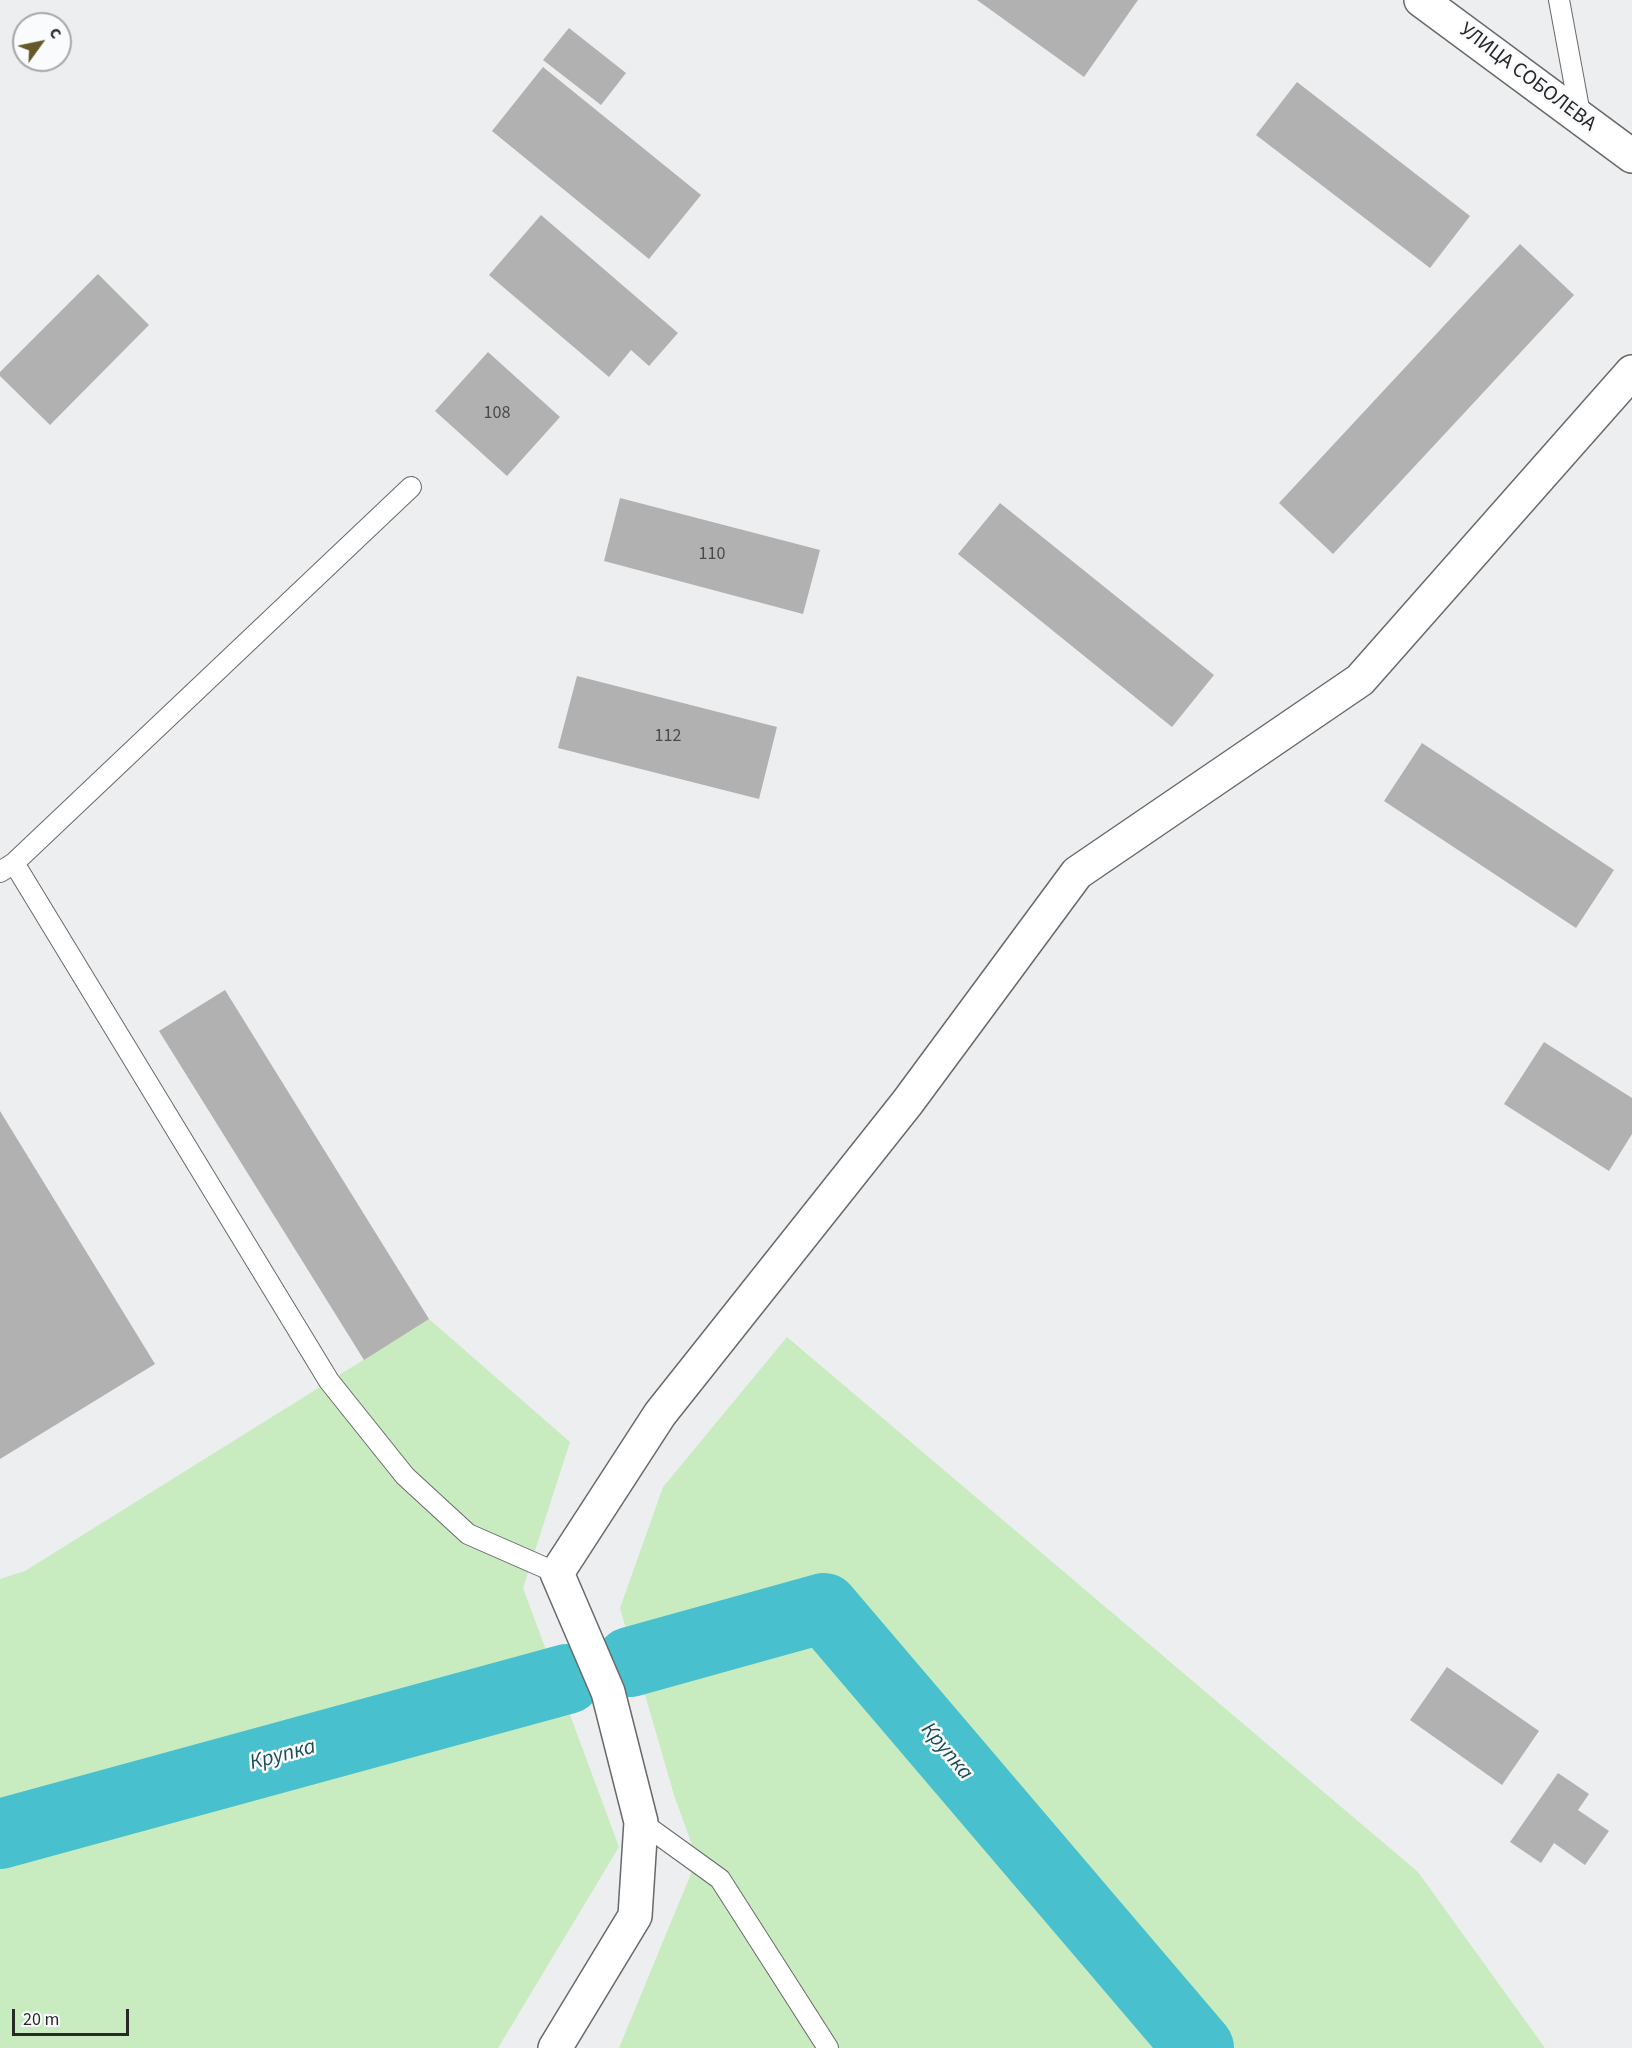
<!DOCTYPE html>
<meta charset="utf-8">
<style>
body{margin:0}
#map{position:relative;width:1632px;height:2048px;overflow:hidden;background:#edeeef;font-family:"Source Sans 3",sans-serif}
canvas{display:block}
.north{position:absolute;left:12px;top:12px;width:60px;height:60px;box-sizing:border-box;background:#fafbfd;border:2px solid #a6a7a8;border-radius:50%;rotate:57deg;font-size:16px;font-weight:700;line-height:24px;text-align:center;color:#282829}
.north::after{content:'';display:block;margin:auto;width:21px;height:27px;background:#655a27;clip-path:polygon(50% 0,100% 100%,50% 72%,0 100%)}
.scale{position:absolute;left:12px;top:2009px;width:117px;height:27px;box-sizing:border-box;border:3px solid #282829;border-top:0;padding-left:8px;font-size:18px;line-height:21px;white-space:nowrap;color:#282829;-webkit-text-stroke:4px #fafbfd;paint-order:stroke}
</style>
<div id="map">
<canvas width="1632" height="2048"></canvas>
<div class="north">С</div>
<div class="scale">20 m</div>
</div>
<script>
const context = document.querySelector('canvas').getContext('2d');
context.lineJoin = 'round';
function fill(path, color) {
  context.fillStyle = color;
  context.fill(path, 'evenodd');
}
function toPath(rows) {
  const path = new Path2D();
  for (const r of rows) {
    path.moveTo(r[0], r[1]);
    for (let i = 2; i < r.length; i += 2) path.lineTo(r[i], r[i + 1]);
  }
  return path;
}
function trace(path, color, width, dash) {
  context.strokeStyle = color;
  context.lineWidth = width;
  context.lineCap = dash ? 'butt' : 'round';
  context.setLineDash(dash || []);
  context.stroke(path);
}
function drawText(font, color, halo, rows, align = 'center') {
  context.font = font + ' "Source Sans 3",sans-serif';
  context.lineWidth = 5;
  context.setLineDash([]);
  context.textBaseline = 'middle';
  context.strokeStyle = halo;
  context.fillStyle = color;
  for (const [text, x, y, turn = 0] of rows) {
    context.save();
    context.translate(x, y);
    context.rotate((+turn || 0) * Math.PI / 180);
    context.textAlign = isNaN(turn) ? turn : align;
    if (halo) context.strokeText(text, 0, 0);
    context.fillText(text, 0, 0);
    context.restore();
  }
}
const green = toPath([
 [429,1319,570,1442,523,1588,619,1847,498,2048,0,2048,0,1579,25,1571],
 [787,1337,1418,1872,1545,2048,619,2048,697,1859,674,1795,620,1608,663,1487]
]);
const river = toPath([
 [630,1662,824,1608,1199,2048],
 [0,1834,567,1679]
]);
const building = toPath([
 [977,0,1138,0,1084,77],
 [569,28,626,73,601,105,543,60],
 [543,67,701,195,649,259,492,131],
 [1297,82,1470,216,1430,268,1256,135],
 [541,215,678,333,649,366,631,350,609,377,489,275],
 [1520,244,1574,295,1333,554,1279,503],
 [98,274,149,325,50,425,0,376,0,372],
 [488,352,560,417,507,476,435,411],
 [620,498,820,550,803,614,604,561],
 [1000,503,1214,675,1172,727,958,554],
 [577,676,777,727,759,799,558,748],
 [1422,743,1614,870,1576,928,1384,801],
 [225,990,429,1319,364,1360,159,1031],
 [1544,1042,1632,1098,1632,1134,1609,1171,1504,1104],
 [0,1111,155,1364,0,1459],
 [1447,1667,1539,1731,1502,1785,1410,1720],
 [1558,1773,1589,1794,1578,1810,1609,1831,1585,1865,1554,1843,1541,1863,1510,1842]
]);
const lane = toPath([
 [1559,0,1581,119],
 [14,863,329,1381,405,1476,468,1534,557,1573],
 [0,872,14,863,411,487],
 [641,1822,720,1879,828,2048]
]);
const street = toPath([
 [555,2048,635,1916,641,1822,608,1692,557,1573,660,1414,907,1103,1077,873,1360,680,1632,372]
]);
const secondary = toPath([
 [1421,0,1632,156]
]);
const numberNames = [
 ["108",497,414],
 ["110",712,555],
 ["112",668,737]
];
const streetNames = [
 ["УЛИЦА СОБОЛЕВА",1527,78,37]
];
const waterNames = [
 ["Крупка",946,1752,50],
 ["Крупка",283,1756,-15]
];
fill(green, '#c8ecbf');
trace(river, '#48c0cd', 70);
fill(building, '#b1b1b2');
trace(lane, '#68696a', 22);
trace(street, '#68696a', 36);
trace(secondary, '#68696a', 36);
trace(lane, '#fff', 20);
trace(street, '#fff', 33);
trace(secondary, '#fff', 33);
drawText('18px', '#4a4a4b', null, numberNames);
drawText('21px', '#282829', '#fafbfd', streetNames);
drawText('italic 22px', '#1b4e54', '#fafbfd', waterNames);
</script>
